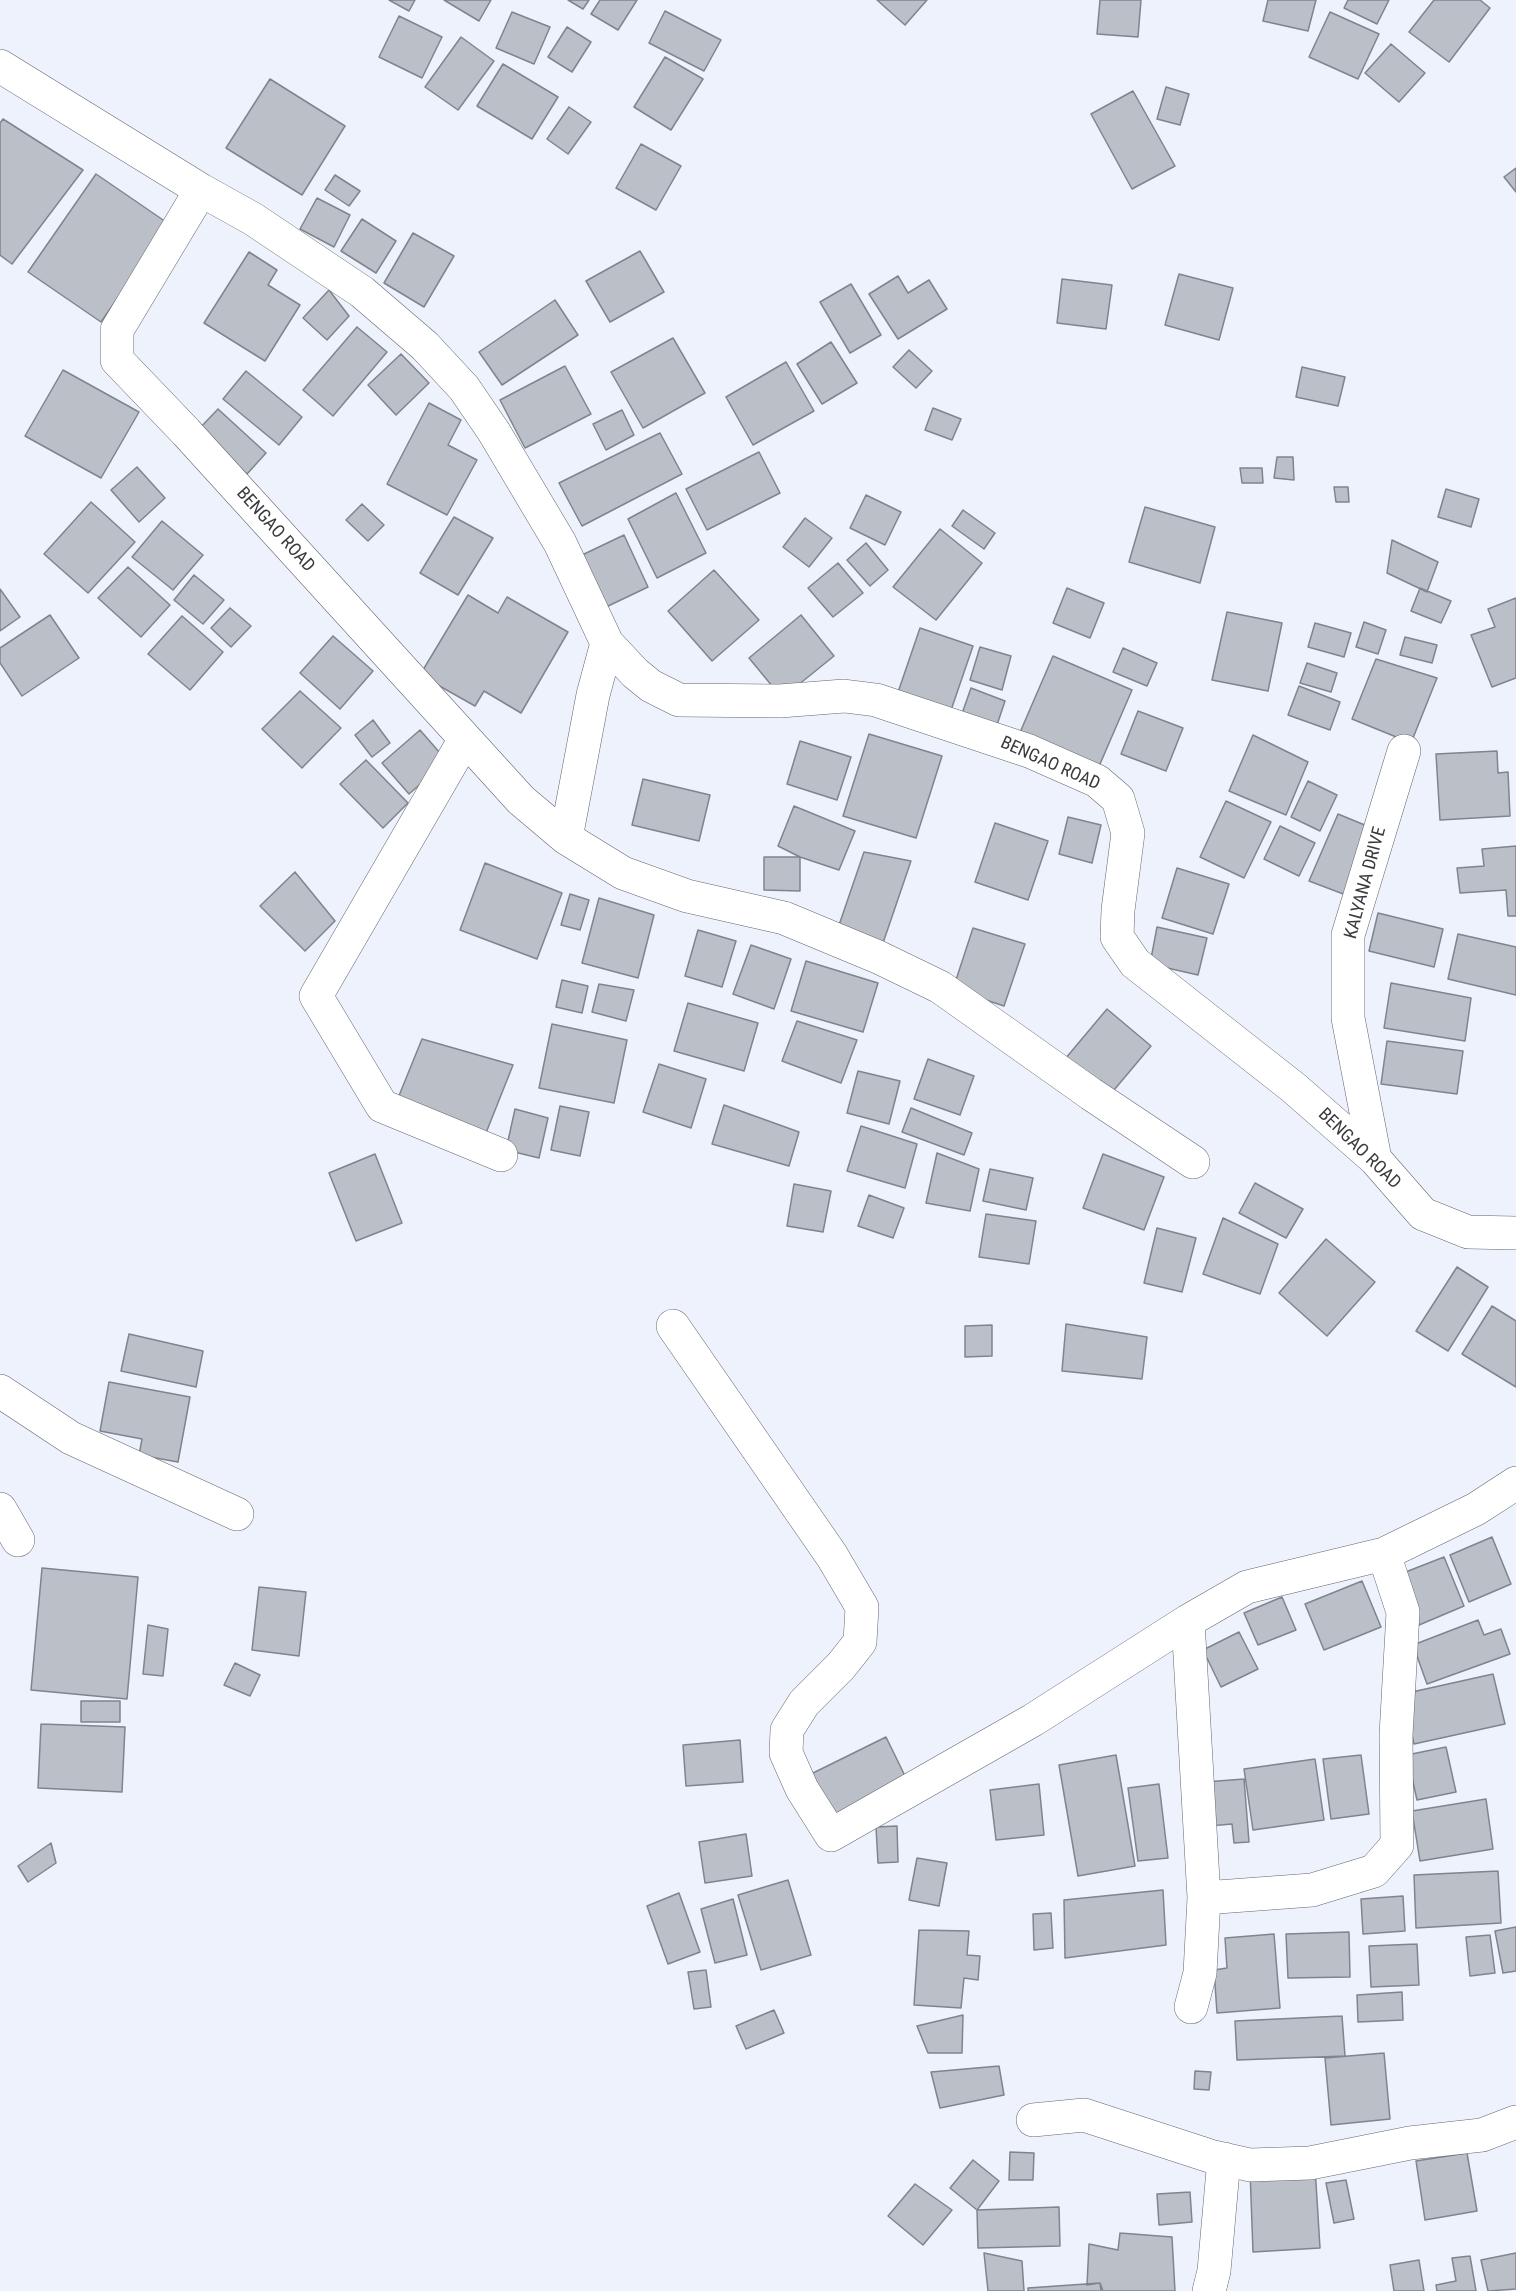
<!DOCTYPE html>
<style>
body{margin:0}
canvas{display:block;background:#edf2fc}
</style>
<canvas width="1516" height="2291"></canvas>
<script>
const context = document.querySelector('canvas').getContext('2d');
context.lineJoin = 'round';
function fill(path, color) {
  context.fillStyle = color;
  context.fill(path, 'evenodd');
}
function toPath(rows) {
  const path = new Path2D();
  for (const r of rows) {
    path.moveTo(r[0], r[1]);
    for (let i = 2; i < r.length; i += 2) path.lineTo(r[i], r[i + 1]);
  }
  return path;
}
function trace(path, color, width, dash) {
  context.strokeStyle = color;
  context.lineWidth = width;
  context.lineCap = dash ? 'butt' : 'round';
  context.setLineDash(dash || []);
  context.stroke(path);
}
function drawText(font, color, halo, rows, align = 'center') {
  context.font = font + ' "Roboto Condensed",sans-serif';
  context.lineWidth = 6;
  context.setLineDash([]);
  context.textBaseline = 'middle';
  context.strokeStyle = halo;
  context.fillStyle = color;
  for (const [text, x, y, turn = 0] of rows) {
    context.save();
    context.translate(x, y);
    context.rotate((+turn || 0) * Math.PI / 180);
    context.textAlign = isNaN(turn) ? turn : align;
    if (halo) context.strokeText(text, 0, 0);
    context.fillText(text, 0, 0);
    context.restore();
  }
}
const building = toPath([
 [389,0,415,0,409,11,389,0],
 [444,0,491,0,479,21,444,0],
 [568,0,589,0,583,9,568,0],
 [600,0,637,0,618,30,591,14,600,0],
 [877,0,927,0,905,25,877,0],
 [1100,0,1141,0,1138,37,1097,34,1100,0],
 [1268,0,1316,0,1308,31,1263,21,1268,0],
 [1348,0,1389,0,1377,24,1344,8,1348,0],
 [1434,0,1480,0,1490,8,1449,62,1409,32,1434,0],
 [665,11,721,40,704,71,649,43,665,11],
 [512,12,550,27,534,64,496,48,512,12],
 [1330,12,1379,34,1358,79,1309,57,1330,12],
 [399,16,442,37,422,78,379,57,399,16],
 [567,27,591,42,572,72,548,57,567,27],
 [461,37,494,61,458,110,425,87,461,37],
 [1391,44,1425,73,1399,102,1365,73,1391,44],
 [665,57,703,79,671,130,634,107,665,57],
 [503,64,558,97,532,139,477,106,503,64],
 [270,79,345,126,302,195,226,148,270,79],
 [1166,87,1189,94,1180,125,1157,119,1166,87],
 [1133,91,1175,166,1132,189,1091,114,1133,91],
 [569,107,591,122,568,154,547,139,569,107],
 [3,119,83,170,12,264,0,255,0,123,3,119],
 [641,144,681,166,656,210,616,188,641,144],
 [1516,168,1516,192,1504,177,1516,168],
 [96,174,169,224,101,322,28,272,96,174],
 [335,175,360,191,349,206,325,190,335,175],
 [317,198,350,215,334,247,300,229,317,198],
 [362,219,396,241,376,273,341,251,362,219],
 [413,233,454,256,424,307,384,283,413,233],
 [640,251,664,292,610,322,586,281,640,251],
 [249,252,277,270,268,285,300,305,265,361,204,323,249,252],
 [1179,274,1233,288,1219,340,1165,325,1179,274],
 [898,276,908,293,929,280,947,309,898,339,869,294,898,276],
 [1062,279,1112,285,1106,329,1057,323,1062,279],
 [851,284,881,335,850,353,820,302,851,284],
 [329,290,349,316,327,340,303,318,329,290],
 [555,300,578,335,502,385,479,352,555,300],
 [357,327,387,352,333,416,303,390,357,327],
 [673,338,705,393,643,428,611,372,673,338],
 [831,342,857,383,822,404,797,364,831,342],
 [909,350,932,371,916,388,893,367,909,350],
 [401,354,429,383,396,415,368,385,401,354],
 [786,362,814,411,753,445,726,397,786,362],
 [565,366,591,414,525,448,500,400,565,366],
 [1302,367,1345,377,1338,406,1296,397,1302,367],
 [63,370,139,412,101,478,25,436,63,370],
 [246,371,302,417,279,445,223,399,246,371],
 [429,403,461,420,448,445,477,460,447,515,387,484,429,403],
 [933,408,961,419,952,440,925,430,933,408],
 [218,409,266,453,247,474,198,430,218,409],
 [622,410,634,435,606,450,593,424,622,410],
 [660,433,682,474,582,526,559,483,660,433],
 [759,452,780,493,707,530,686,489,759,452],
 [1277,457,1293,457,1294,480,1274,478,1277,457],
 [137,467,165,498,139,522,111,490,137,467],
 [1240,468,1262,468,1263,483,1242,483,1240,468],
 [1334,487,1348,487,1349,502,1336,502,1334,487],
 [1446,489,1479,499,1471,527,1438,517,1446,489],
 [676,493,706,553,657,578,628,519,676,493],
 [866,495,901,512,885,545,850,528,866,495],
 [91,502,135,542,88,593,44,554,91,502],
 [362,504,384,525,368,541,346,520,362,504],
 [1145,507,1215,527,1200,583,1129,562,1145,507],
 [963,510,995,533,984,549,952,526,963,510],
 [454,517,493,538,458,595,420,573,454,517],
 [805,518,832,538,809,567,783,547,805,518],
 [162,521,203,555,173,590,132,557,162,521],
 [940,529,982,563,936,620,893,587,940,529],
 [624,535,648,587,604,608,580,556,624,535],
 [1392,540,1438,562,1427,592,1387,573,1392,540],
 [866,543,888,570,870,586,847,560,866,543],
 [838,563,863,593,833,617,808,588,838,563],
 [128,567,170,605,141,637,98,598,128,567],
 [714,570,759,620,712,661,668,611,714,570],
 [194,575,224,600,203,624,174,600,194,575],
 [1067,588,1104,603,1090,638,1053,623,1067,588],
 [1420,588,1451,601,1441,623,1411,611,1420,588],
 [0,589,20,617,0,631,0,589],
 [468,595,498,613,507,597,568,632,521,713,484,691,475,706,420,675,468,595],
 [1516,598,1516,678,1492,687,1471,635,1495,627,1488,609,1516,598],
 [230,608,251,626,231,647,211,628,230,608],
 [1227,612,1282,623,1268,691,1212,680,1227,612],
 [50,615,79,658,22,696,0,663,0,648,50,615],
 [801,615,834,656,782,698,749,658,801,615],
 [182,616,223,652,190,690,148,654,182,616],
 [1364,622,1386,630,1378,654,1356,647,1364,622],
 [1315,623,1351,633,1344,657,1308,647,1315,623],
 [920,628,973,646,948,719,895,701,920,628],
 [333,636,373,671,340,709,300,673,333,636],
 [1405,637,1437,645,1432,663,1400,655,1405,637],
 [980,647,1011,656,1002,690,970,680,980,647],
 [1123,648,1157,663,1147,686,1113,672,1123,648],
 [1053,656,1132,690,1097,771,1018,737,1053,656],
 [1376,659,1437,678,1411,743,1352,719,1376,659],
 [1307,663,1337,673,1331,692,1300,683,1307,663],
 [1299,686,1340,702,1330,730,1288,715,1299,686],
 [971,688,1005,701,993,737,958,725,971,688],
 [300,691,341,728,302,768,262,729,300,691],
 [1138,711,1183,728,1166,771,1121,754,1138,711],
 [373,720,390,743,372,757,355,735,373,720],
 [420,730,447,761,409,794,382,763,420,730],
 [869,734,942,756,916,838,843,816,869,734],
 [1253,735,1308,762,1286,815,1229,791,1253,735],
 [800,741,851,757,837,800,787,784,800,741],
 [1497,751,1498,773,1508,772,1510,816,1440,820,1436,754,1497,751],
 [366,760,408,803,383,828,340,784,366,760],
 [643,779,710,795,699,841,632,825,643,779],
 [1308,781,1337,795,1320,831,1291,817,1308,781],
 [1226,801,1271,822,1244,878,1200,857,1226,801],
 [794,806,855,831,839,870,800,857,778,846,794,806],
 [1338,814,1372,828,1346,895,1309,881,1338,814],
 [1068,817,1101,825,1092,863,1059,854,1068,817],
 [995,823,1048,841,1028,900,975,882,995,823],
 [1280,826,1315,843,1299,876,1264,859,1280,826],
 [1516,846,1516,916,1508,916,1506,890,1460,893,1457,868,1484,866,1482,849,1516,846],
 [864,852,911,861,882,946,837,931,864,852],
 [764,857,800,857,800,891,764,890,764,857],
 [485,863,562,893,537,959,460,930,485,863],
 [1177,868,1229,884,1213,934,1162,918,1177,868],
 [295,872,335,921,305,951,260,906,295,872],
 [570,894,589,900,580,930,561,925,570,894],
 [599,898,654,915,638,978,582,963,599,898],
 [1378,913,1443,929,1434,967,1369,951,1378,913],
 [1157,927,1207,938,1198,975,1150,964,1157,927],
 [973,928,1025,944,1004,1006,953,989,973,928],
 [698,930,736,941,722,987,685,976,698,930],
 [1458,934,1516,947,1516,995,1448,979,1458,934],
 [751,945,791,959,774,1009,733,994,751,945],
 [806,961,878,983,863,1032,791,1011,806,961],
 [562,980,588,986,582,1013,556,1007,562,980],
 [1391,983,1471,998,1465,1041,1384,1028,1391,983],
 [599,984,634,990,626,1021,592,1012,599,984],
 [688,1003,758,1023,744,1071,674,1051,688,1003],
 [1107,1009,1151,1046,1109,1096,1065,1059,1107,1009],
 [797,1021,857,1040,841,1083,782,1061,797,1021],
 [552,1024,627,1040,614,1103,539,1088,552,1024],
 [422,1039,513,1065,484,1138,396,1103,422,1039],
 [1387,1041,1463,1051,1457,1094,1381,1084,1387,1041],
 [928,1059,974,1076,960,1115,914,1099,928,1059],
 [659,1064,706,1079,691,1128,643,1112,659,1064],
 [858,1071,900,1081,889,1124,847,1113,858,1071],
 [724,1105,799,1132,789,1166,712,1144,724,1105],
 [560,1106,589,1112,580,1156,551,1150,560,1106],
 [911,1108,972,1133,964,1155,902,1132,911,1108],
 [515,1109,548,1118,539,1158,506,1150,515,1109],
 [861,1126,917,1144,905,1188,847,1171,861,1126],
 [937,1153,979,1169,970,1211,926,1203,937,1153],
 [375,1154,402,1223,356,1241,329,1173,375,1154],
 [1103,1154,1164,1177,1144,1230,1083,1208,1103,1154],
 [990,1169,1033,1178,1026,1210,983,1201,990,1169],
 [1255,1183,1303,1209,1286,1238,1239,1213,1255,1183],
 [794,1184,831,1191,823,1232,787,1226,794,1184],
 [869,1195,904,1208,893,1238,858,1226,869,1195],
 [986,1214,1036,1221,1029,1264,979,1257,986,1214],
 [1223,1218,1278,1244,1260,1294,1203,1274,1223,1218],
 [1157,1228,1196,1238,1182,1292,1144,1283,1157,1228],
 [1326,1239,1375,1282,1327,1336,1279,1293,1326,1239],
 [1457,1267,1488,1287,1448,1351,1416,1331,1457,1267],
 [1492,1306,1516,1321,1516,1387,1462,1354,1492,1306],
 [1066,1324,1147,1337,1142,1379,1062,1371,1066,1324],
 [992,1325,992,1356,965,1357,965,1326,992,1325],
 [129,1334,203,1351,196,1387,121,1371,129,1334],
 [109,1382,190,1397,178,1462,139,1455,142,1439,100,1431,109,1382],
 [1492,1537,1511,1584,1469,1602,1450,1555,1492,1537],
 [1444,1557,1464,1606,1419,1625,1398,1575,1444,1557],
 [42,1568,138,1577,127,1699,31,1690,42,1568],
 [1362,1581,1381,1627,1324,1650,1305,1604,1362,1581],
 [259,1587,306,1592,299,1656,252,1650,259,1587],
 [1282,1597,1296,1630,1258,1645,1244,1613,1282,1597],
 [1478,1620,1484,1635,1501,1629,1510,1654,1427,1684,1413,1645,1478,1620],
 [148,1625,168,1629,163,1676,143,1674,148,1625],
 [1239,1632,1258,1669,1221,1687,1203,1650,1239,1632],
 [235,1663,260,1675,250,1696,224,1685,235,1663],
 [1493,1674,1505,1724,1414,1744,1403,1694,1493,1674],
 [81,1701,120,1701,120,1722,81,1722,81,1701],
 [41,1724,125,1727,122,1792,38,1788,41,1724],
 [886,1737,907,1780,830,1817,809,1775,886,1737],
 [740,1740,743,1782,686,1786,683,1745,740,1740],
 [1446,1747,1456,1792,1417,1800,1407,1755,1446,1747],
 [1116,1755,1135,1866,1078,1876,1059,1765,1116,1755],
 [1361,1755,1369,1814,1331,1819,1323,1759,1361,1755],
 [1315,1759,1324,1820,1253,1830,1244,1769,1315,1759],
 [1244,1779,1249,1842,1234,1843,1232,1824,1209,1826,1205,1782,1244,1779],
 [1039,1784,1044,1835,996,1840,990,1790,1039,1784],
 [1159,1784,1168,1858,1138,1861,1128,1788,1159,1784],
 [1486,1799,1493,1849,1420,1861,1412,1811,1486,1799],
 [897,1826,898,1862,878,1863,876,1827,897,1826],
 [746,1834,752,1876,705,1883,699,1842,746,1834],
 [51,1843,56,1863,28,1882,18,1866,51,1843],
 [917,1858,947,1863,939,1906,909,1900,917,1858],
 [1498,1871,1501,1923,1416,1928,1414,1875,1498,1871],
 [788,1880,811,1955,761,1970,738,1895,788,1880],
 [1163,1890,1166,1945,1065,1958,1064,1900,1163,1890],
 [679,1893,700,1952,668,1964,647,1906,679,1893],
 [1403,1896,1405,1931,1363,1934,1361,1899,1403,1896],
 [733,1899,747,1955,715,1963,701,1909,733,1899],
 [1051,1913,1053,1948,1034,1950,1033,1914,1051,1913],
 [1516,1927,1516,1971,1503,1973,1495,1931,1516,1927],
 [919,1930,969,1931,967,1955,980,1956,978,1980,964,1978,961,2008,914,2005,919,1930],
 [1349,1932,1350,1977,1288,1978,1286,1934,1349,1932],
 [1274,1934,1280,2008,1217,2013,1214,1970,1227,1968,1225,1938,1274,1934],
 [1490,1935,1495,1973,1470,1976,1466,1937,1490,1935],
 [1417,1944,1419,1985,1371,1987,1369,1946,1417,1944],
 [706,1970,711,2007,694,2009,688,1972,706,1970],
 [1402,1992,1403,2020,1358,2022,1357,1995,1402,1992],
 [774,2010,784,2033,746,2049,736,2026,774,2010],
 [963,2015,962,2053,928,2053,917,2026,963,2015],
 [1342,2016,1345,2056,1237,2060,1235,2021,1342,2016],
 [1384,2053,1390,2119,1331,2125,1325,2058,1384,2053],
 [999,2066,1004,2095,940,2108,931,2072,999,2066],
 [1195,2071,1211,2072,1209,2090,1194,2089,1195,2071],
 [1010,2152,1034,2153,1033,2180,1009,2180,1010,2152],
 [1467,2153,1477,2211,1425,2220,1416,2161,1467,2153],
 [973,2160,999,2181,977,2210,950,2188,973,2160],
 [1315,2167,1320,2248,1253,2252,1250,2170,1315,2167],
 [1346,2180,1354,2219,1334,2223,1326,2183,1346,2180],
 [915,2184,952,2210,923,2245,888,2216,915,2184],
 [1190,2192,1192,2222,1159,2225,1157,2194,1190,2192],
 [1059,2207,1060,2246,978,2248,977,2210,1059,2207],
 [1120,2233,1172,2237,1175,2291,1103,2291,1100,2283,1087,2285,1089,2244,1118,2250,1120,2233],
 [984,2253,1022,2261,1024,2291,988,2291,984,2253],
 [1516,2253,1516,2289,1488,2291,1481,2260,1516,2253],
 [1470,2256,1476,2291,1437,2291,1436,2285,1456,2281,1452,2258,1470,2256],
 [1419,2260,1424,2291,1394,2291,1390,2265,1419,2260],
 [1100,2283,1101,2291,1028,2291,1028,2288,1100,2283]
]);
const minor = toPath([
 [0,66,201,190,253,219,362,292,425,346,464,388,494,432,560,543,607,643,635,673,651,686,679,700,780,701,844,696,876,700,1029,751,1097,781,1118,799,1128,833,1118,910,1117,937,1135,963,1294,1088,1375,1159,1423,1214,1468,1232,1516,1233],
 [201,190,117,330,117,360,186,432,521,800,566,838,623,873,687,896,784,918,878,957,940,987,1091,1094,1193,1162],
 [465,739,316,996,382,1106,501,1155],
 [566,838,593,695,607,643],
 [1375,1159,1348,1018,1348,935,1404,751],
 [673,1326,832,1556,862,1607,860,1642,841,1666,804,1703,787,1730,786,1753,802,1789,831,1835,1033,1720,1188,1621,1247,1587,1384,1554,1476,1509,1516,1483],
 [0,1391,71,1438,237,1514],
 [0,1509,18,1540],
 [1188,1621,1204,1898,1200,1973,1191,2007],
 [1204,1898,1312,1890,1374,1871,1397,1845,1396,1735,1403,1612,1384,1554],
 [1033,2120,1084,2115,1210,2156,1250,2165,1310,2163,1410,2143,1482,2135,1516,2122],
 [1209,2291,1214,2271,1224,2159]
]);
const streetNames = [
 ["BENGAO ROAD",275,530,48],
 ["BENGAO ROAD",1050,764,24],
 ["KALYANA DRIVE",1366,883,-75],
 ["BENGAO ROAD",1359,1149,44]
];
fill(building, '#babfc8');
trace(building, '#7f848d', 1.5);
trace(minor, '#636770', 34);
trace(minor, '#fff', 33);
drawText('18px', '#383a3d', '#fff', streetNames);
</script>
